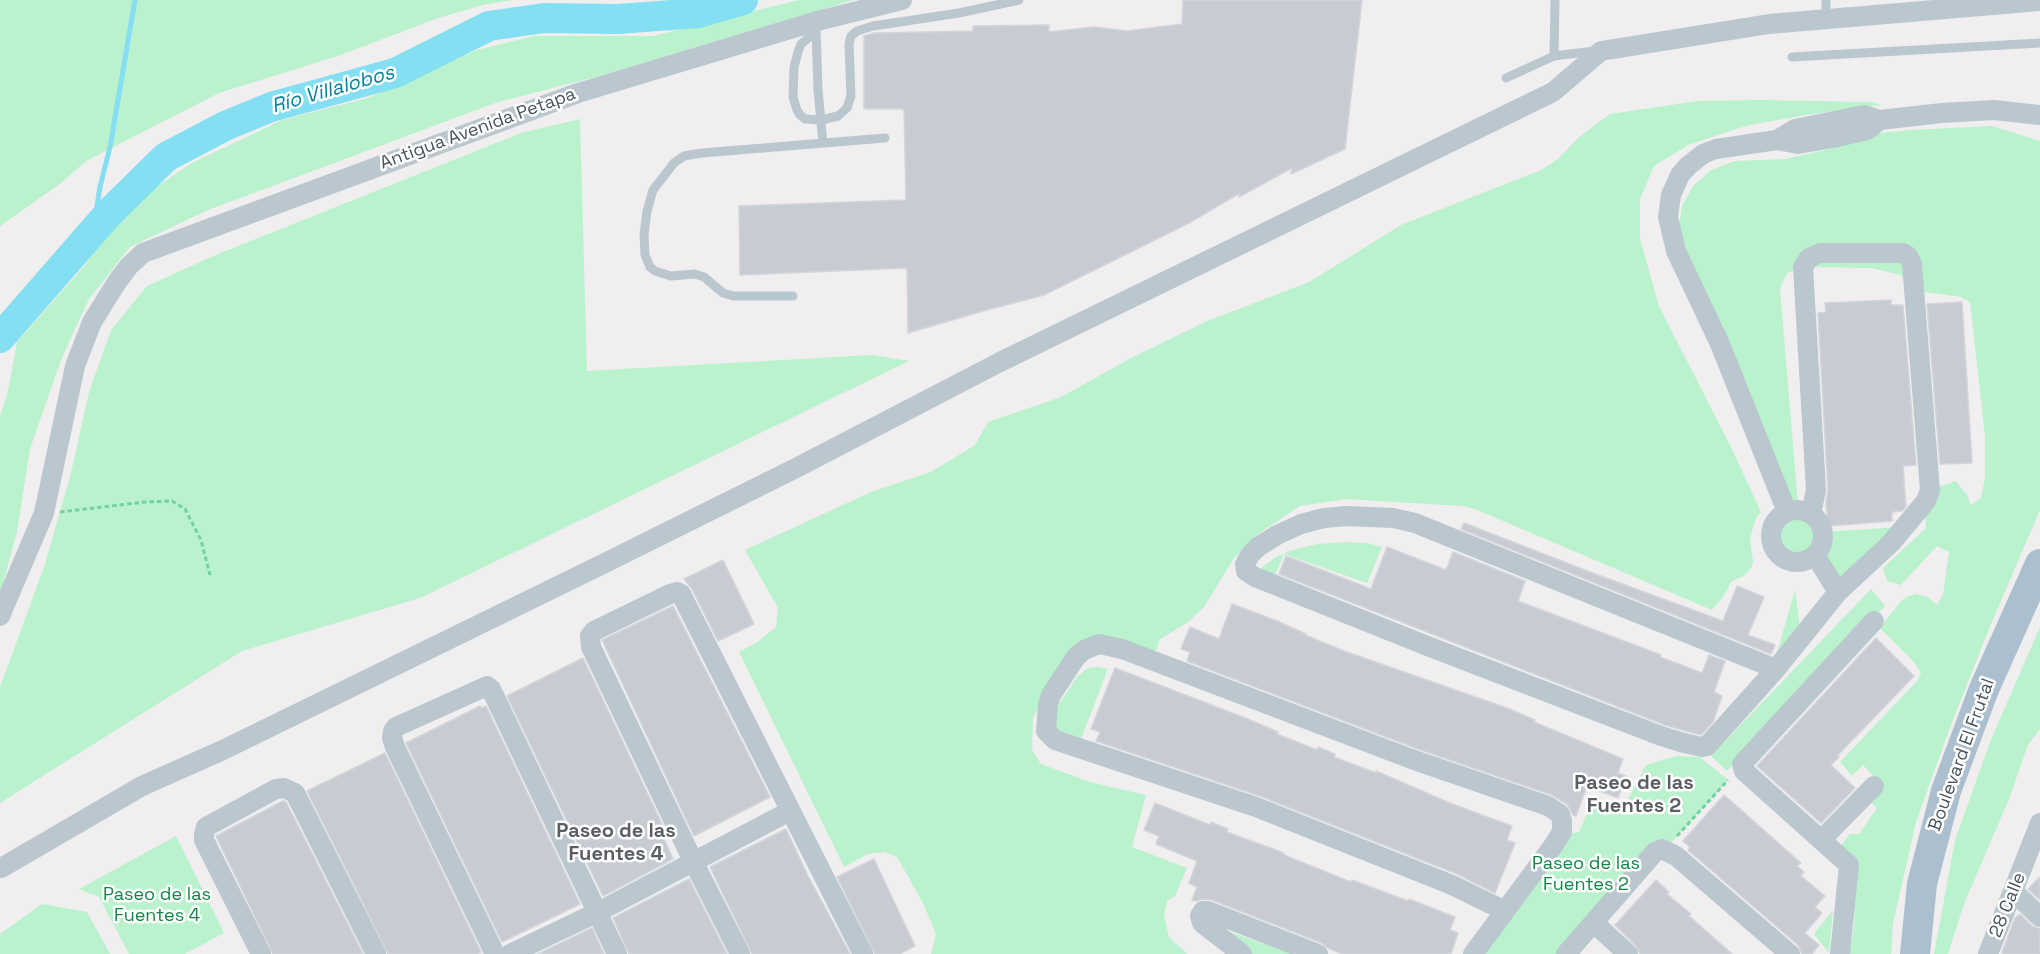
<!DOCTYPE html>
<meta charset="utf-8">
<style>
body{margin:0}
canvas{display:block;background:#f1eeef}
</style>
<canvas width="2040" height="954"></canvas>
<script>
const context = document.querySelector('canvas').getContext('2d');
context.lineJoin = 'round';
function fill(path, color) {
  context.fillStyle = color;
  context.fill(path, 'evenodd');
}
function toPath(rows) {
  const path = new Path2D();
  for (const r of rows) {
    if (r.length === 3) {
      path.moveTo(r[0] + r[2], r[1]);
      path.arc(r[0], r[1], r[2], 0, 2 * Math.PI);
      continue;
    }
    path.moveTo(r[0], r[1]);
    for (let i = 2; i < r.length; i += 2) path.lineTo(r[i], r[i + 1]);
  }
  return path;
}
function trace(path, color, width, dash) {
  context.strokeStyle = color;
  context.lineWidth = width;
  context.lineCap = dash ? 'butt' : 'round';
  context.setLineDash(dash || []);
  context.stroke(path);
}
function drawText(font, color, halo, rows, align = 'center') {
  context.font = font + ' "Space Grotesk",sans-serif';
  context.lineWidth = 5;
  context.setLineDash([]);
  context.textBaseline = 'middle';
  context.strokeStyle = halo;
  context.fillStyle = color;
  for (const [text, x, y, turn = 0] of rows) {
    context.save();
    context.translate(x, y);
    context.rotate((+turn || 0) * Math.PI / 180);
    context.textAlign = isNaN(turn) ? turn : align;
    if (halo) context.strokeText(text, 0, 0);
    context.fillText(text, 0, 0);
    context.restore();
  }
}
const green = toPath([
 [0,0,513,0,483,5,438,18,341,55,219,93,86,161,60,184,0,226],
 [799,0,853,0,603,75,498,102,208,210,130,247,89,299,61,360,30,449,17,532,0,594,0,416,7,395,17,342,79,272,133,203,190,164,282,120,368,98,477,50,534,36,653,36],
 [1760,100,1871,102,1882,105,1812,114,1749,125,1688,145,1654,166,1640,199,1640,239,1659,306,1732,449,1761,512,1756,518,1750,538,1753,562,1751,568,1744,576,1732,581,1723,597,1712,610,1475,509,1463,506,1345,499,1300,506,1258,534,1234,558,1204,607,1187,623,1160,639,1153,658,1095,643,1049,684,1033,718,1032,750,1041,764,1093,783,1146,795,1132,847,1187,868,1175,896,1167,901,1164,915,1169,937,1187,954,931,954,936,934,923,903,897,857,884,852,868,854,844,867,739,652,756,643,776,627,778,608,745,550,871,492,931,472,975,445,988,422,1061,397,1131,358,1205,322,1309,282,1401,225,1541,170,1558,159,1579,137,1610,114,1698,101],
 [580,119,587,371,872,355,909,361,420,598,242,651,0,803,0,687,44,567,70,477,89,392,111,330,147,286,218,254,521,133],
 [1992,126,2040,141,2040,510,1991,624,1951,725,1916,822,1893,924,1891,954,1850,954,1854,925,1856,887,1844,857,1842,844,1850,834,1859,834,1877,808,1864,796,1877,780,1863,765,1852,776,1840,762,1917,681,1921,673,1913,661,1880,628,1901,601,1908,596,1916,594,1927,597,1937,605,1943,595,1949,552,1937,546,1901,585,1887,581,1883,568,1926,528,1925,499,1938,487,1956,481,1967,495,1971,505,1981,498,1985,478,1985,436,1970,302,1961,297,1917,291,1901,275,1871,268,1801,267,1787,273,1780,289,1798,505,1785,502,1695,275,1679,227,1682,206,1693,186,1711,170,1735,161,1785,159,1830,149,1862,135,1909,130],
 [1797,508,1804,509,1817,517,1823,532,1900,527,1852,574,1837,577,1826,567,1823,533,1817,547,1803,555,1788,553,1778,542,1776,527,1779,520,1783,514],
 [1345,542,1365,543,1382,547,1367,583,1284,554,1268,592,1252,587,1250,580,1257,571,1276,557,1292,550,1317,544],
 [1871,589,1885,606,1727,771,1711,756],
 [1795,590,1801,635,1774,663],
 [2040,627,2040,729,2028,745,2009,799,1964,904,1948,954,1934,954,1955,840,1990,742],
 [1097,667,1108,669,1077,749,1067,747,1051,722,1059,704,1077,677,1088,668],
 [1676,756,1700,757,1728,780,1571,954,1470,954,1563,835,1579,832,1593,799,1614,808,1625,805,1646,765],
 [176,836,224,933,185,954,129,954,99,897,79,889],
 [42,904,87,912,110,954,0,954,0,934],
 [1833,910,1829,953,1814,934],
 [1205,923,1292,954,1233,954]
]);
const stream = toPath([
 [93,232,100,187,110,147,135,0]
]);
const river = toPath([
 [0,338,109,213,166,157,225,126,271,107,395,73,489,26,544,18,618,19,698,13,743,0]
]);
const building = toPath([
 [1183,0,1362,0,1345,149,1291,174,1292,168,1239,197,1240,193,1189,223,1044,295,983,311,908,333,907,268,740,275,739,206,906,200,904,109,864,109,864,36,874,33,973,31,973,26,1049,25,1049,32,1094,27,1127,31,1182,24,1183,0],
 [1891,300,1891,305,1903,305,1916,465,1903,466,1906,507,1902,511,1892,512,1892,521,1828,526,1826,502,1828,489,1818,313,1826,312,1825,303,1891,300],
 [1962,302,1972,463,1940,464,1927,304,1962,302],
 [1464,523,1590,572,1723,621,1737,586,1764,597,1748,635,1775,645,1771,654,1461,529,1464,523],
 [1387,547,1446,570,1453,552,1525,581,1518,601,1661,655,1660,657,1702,673,1709,655,1725,661,1714,692,1722,696,1713,722,1701,735,1665,725,1279,574,1286,556,1371,589,1387,547],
 [723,560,754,624,718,641,692,589,684,579,723,560],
 [1232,604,1277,621,1306,634,1305,635,1344,651,1507,708,1535,720,1534,722,1623,759,1618,773,1626,776,1618,798,1587,786,1576,816,1573,815,1567,804,1552,795,1418,749,1187,661,1190,652,1181,649,1190,627,1219,639,1232,604],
 [673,606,770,797,694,836,602,640,673,606],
 [1876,638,1914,676,1838,755,1839,757,1831,765,1855,788,1821,823,1757,766,1876,638],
 [583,658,662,824,658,825,673,859,603,896,507,696,583,658],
 [1115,668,1248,719,1278,732,1277,734,1317,750,1318,747,1335,754,1334,757,1376,773,1376,771,1452,804,1512,826,1507,840,1515,843,1495,893,1457,874,1260,796,1096,741,1100,732,1091,729,1115,668],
 [480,706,481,708,486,706,580,904,502,942,406,743,480,706],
 [385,753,481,952,477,954,388,954,307,791,385,753],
 [1724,795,1801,863,1797,866,1804,872,1801,876,1825,896,1815,907,1822,913,1805,933,1819,945,1812,954,1802,954,1798,945,1688,850,1690,847,1683,841,1724,795],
 [283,801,286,802,363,954,273,954,216,836,283,801],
 [1155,803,1210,825,1211,822,1228,829,1227,832,1284,853,1284,855,1351,882,1352,880,1408,901,1409,899,1455,917,1450,930,1458,933,1451,954,1342,954,1328,948,1322,943,1212,900,1203,899,1196,901,1192,900,1197,887,1189,883,1197,861,1156,844,1159,836,1144,830,1155,803],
 [786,829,807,874,850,954,752,954,710,867,786,829],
 [874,859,915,946,900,954,875,954,837,877,874,859],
 [2040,877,2040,900,2028,889,2040,877],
 [689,879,727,954,629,954,613,918,689,879],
 [1656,880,1669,892,1667,894,1691,914,1689,916,1732,954,1640,954,1636,946,1615,925,1656,880],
 [2020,914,2032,926,2040,929,2040,954,2003,954,2002,952,2015,918,2020,914],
 [592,928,604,954,538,954,592,928]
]);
const path = toPath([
 [60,512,145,502,172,501,185,509,201,540,210,575],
 [1677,836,1728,780]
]);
const lane = toPath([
 [1555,0,1554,56,1594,51],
 [1826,18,1826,0],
 [816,29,818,90,823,143],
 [816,32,801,44,798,52,794,67,793,97,797,110,800,115,805,119,821,120,838,116,847,108,851,96,849,44,851,36,857,31,873,26,959,13,1019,0],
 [1792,57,2040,43],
 [1506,78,1554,56],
 [793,296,733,296,723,293,704,277,695,274,671,276,655,271,650,267,645,255,644,235,647,211,653,190,674,163,684,156,702,153,885,138]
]);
const street = toPath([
 [1777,140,1795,129,1864,115,1880,120,1942,113,1994,110,2040,115],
 [1797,536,26],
 [1787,512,1720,344,1676,251,1668,217,1671,195,1680,175,1688,166,1703,154,1716,149,1777,140,1798,144,1833,138,1867,130,1880,120],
 [1815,555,1838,592],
 [0,616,44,513,75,366,92,322,117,282,129,266,143,253,578,93,817,21,902,0],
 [1776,669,1415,523,1393,518,1347,516,1324,518,1301,524,1277,535,1258,547,1250,555,1245,564,1246,571,1255,577,1430,647,1661,736,1684,743,1702,747,1707,746,1776,669,1838,592,1891,543,1926,501,1930,490,1912,264,1908,256,1903,253,1820,253,1809,258,1803,267,1816,490,1811,514],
 [1822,839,1874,786],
 [1,868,142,786,223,750,609,561,798,467,1000,362,1553,92,1601,51,1769,24,2040,1],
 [2013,891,2040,917],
 [1594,923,1628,954],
 [261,954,204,840,204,834,206,827,276,789,284,788,295,793,376,954],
 [495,954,395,747,392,738,393,731,396,727,487,686,491,689,617,954],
 [510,954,596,913,790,811],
 [740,954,693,861,591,647,590,636,594,631,670,594,677,592,681,594,863,954],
 [1242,954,1202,923,1200,916,1203,911,1208,911,1318,954],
 [1473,954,1505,911,1553,846,1562,832,1562,821,1560,814,1548,806,1414,760,1122,649,1099,644,1084,650,1076,657,1051,695,1048,704,1046,731,1055,740,1256,807,1452,885,1505,911],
 [1566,954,1655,852,1662,849,1676,856,1790,954],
 [1840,954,1849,865,1744,771,1742,764,1874,621],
 [1988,954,2040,823]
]);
const primary = toPath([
 [1915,954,1922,884,1946,791,1984,689,2040,564]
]);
const streetNames = [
 ["Antigua Avenida Petapa",478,129,-20],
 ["Boulevard El Frutal",1962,755,-70],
 ["28 Calle",2008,905,-68]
];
const parkNames = [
 ["Paseo de las",1586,864],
 ["Fuentes 2",1586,885],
 ["Paseo de las",157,895],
 ["Fuentes 4",157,916]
];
const waterNames = [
 ["Río Villalobos",333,90,-16]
];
const neighbourhoodNames = [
 ["Paseo de las",1634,784],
 ["Fuentes 2",1634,807],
 ["Paseo de las",616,832],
 ["Fuentes 4",616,855]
];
fill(green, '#baf2cd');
trace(stream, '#84dff2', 5);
trace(river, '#84dff2', 30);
fill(building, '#c8ccd2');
trace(building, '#d2d5db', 1.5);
trace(path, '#70d29e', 3, [4.5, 3]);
trace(lane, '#bbc7cf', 9);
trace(street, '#bbc7cf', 20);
trace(primary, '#acbfcf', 30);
drawText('18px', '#45535d', '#fff', streetNames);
drawText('18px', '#118446', '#fff', parkNames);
drawText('italic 20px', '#05819b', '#fff', waterNames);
drawText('bold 20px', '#5b5f64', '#fff', neighbourhoodNames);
</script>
